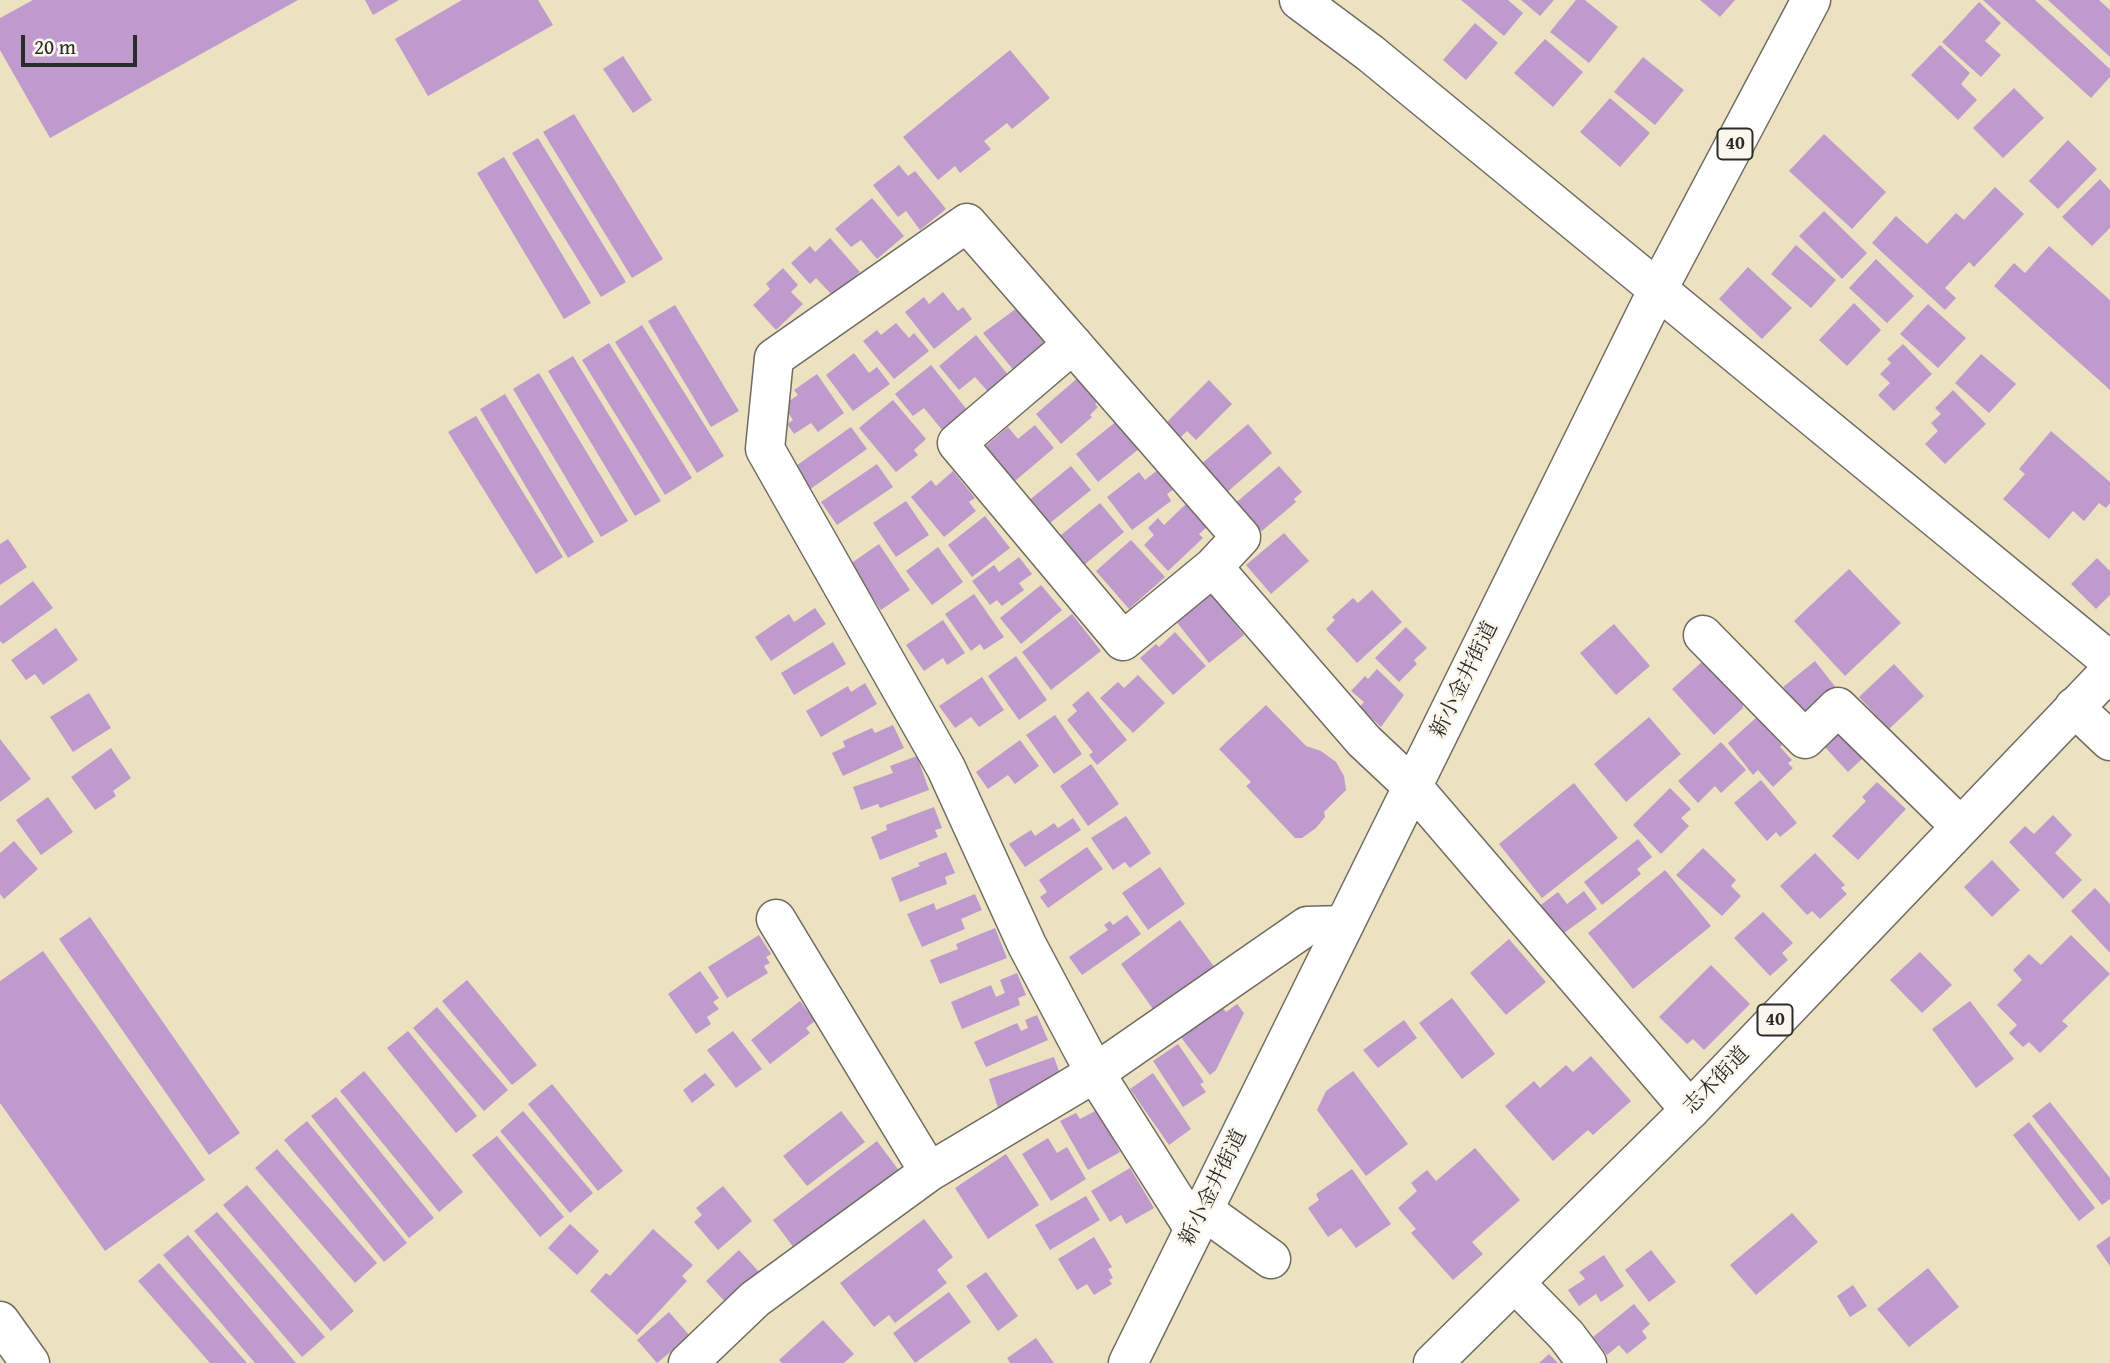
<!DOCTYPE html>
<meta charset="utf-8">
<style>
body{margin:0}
#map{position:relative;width:2110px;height:1363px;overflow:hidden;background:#ece2c1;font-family:"Gentium Book Plus",serif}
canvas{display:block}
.scale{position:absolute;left:21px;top:35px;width:116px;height:32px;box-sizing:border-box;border:4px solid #2b2b2b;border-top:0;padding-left:9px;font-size:21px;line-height:24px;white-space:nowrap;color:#2b2b2b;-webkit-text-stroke:5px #fbf7ec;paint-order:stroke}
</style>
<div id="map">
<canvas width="2110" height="1363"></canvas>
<div class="scale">20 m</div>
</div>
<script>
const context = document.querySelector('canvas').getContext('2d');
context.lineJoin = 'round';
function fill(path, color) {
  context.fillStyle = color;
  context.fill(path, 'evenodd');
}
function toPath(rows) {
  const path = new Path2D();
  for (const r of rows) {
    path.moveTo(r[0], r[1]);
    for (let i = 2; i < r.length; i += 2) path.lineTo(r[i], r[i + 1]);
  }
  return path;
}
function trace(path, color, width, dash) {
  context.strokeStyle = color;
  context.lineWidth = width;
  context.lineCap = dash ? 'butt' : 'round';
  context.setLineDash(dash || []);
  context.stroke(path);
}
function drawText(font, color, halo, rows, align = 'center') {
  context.font = font + ' "Gentium Book Plus","Noto Serif JP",serif';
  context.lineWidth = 5;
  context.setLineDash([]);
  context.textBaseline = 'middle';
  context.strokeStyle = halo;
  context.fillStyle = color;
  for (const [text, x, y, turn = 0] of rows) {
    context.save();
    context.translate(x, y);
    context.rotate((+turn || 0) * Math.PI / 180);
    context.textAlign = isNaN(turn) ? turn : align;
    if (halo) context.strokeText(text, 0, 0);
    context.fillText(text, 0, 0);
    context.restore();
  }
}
const building = toPath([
 [33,0,298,0,50,138,0,50,0,18],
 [365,0,399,0,373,15],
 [462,0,538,0,553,25,428,96,395,39],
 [1461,0,1508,0,1523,13,1504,36],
 [1521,0,1554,0,1540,16],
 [1576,0,1585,0,1618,27,1589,63,1550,32],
 [1700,0,1735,0,1720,17],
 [1983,0,2035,0,2110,69,2110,77,2091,98],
 [2048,0,2099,0,2110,10,2110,57],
 [1979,2,2001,23,1985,41,2001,55,1981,77,1942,42],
 [1475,23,1498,43,1466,80,1443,60],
 [1545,39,1583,72,1553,107,1514,73],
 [1940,45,1970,73,1961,84,1977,100,1958,120,1911,75],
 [1010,50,1050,98,1012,129,1007,123,984,141,991,149,960,173,955,166,938,180,903,137],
 [623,56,652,100,633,113,603,69],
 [1643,57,1684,90,1655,125,1614,92],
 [2014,88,2044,118,2003,158,1973,128],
 [1610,98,1650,133,1620,167,1580,132],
 [574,114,663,259,632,278,543,132],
 [1824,134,1886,192,1852,229,1789,171],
 [538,138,626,282,601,297,512,153],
 [2068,140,2097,169,2058,209,2029,181],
 [504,157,591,303,564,319,477,173],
 [899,165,908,176,915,171,946,209,920,230,906,211,898,217,873,185],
 [2100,179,2110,190,2110,228,2092,246,2062,217],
 [1995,187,2024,214,1974,267,1969,262,1945,288,1956,298,1945,310,1872,243,1896,216,1927,244,1956,213,1964,220],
 [872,198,904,236,877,259,861,240,851,247,835,229],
 [1824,211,1867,253,1842,279,1799,236],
 [830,238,860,272,833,296,816,278,810,284,791,263,810,246,815,252],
 [1796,245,1836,280,1811,308,1771,274],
 [2049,246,2110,300,2110,390,1994,286,2014,263,2025,273],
 [1876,259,1914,296,1887,323,1849,288],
 [1748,267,1792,308,1762,339,1719,299],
 [783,268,798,285,791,292,803,304,776,330,753,305,770,289,766,284],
 [943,292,958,311,963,307,972,319,934,349,905,312,924,297,929,304],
 [1854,303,1881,330,1847,366,1819,340],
 [1928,304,1966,338,1938,368,1900,334],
 [675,305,739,411,711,427,648,321],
 [1021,305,1030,325,1047,345,1015,372,983,333],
 [896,323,909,338,914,333,929,351,894,379,863,341,877,330,881,335],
 [642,325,724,456,697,473,615,342],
 [976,335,1009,376,989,393,975,377,959,390,939,366],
 [609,343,692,478,665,495,582,360],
 [1903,344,1932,374,1894,411,1878,395,1890,383,1880,374,1891,363,1887,359],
 [854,353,869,373,877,367,890,384,853,411,826,375],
 [1981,354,2016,384,1989,413,1955,383],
 [573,356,661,501,635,516,548,371],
 [931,365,968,411,943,431,924,408,913,416,895,394],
 [539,373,628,521,601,537,513,389],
 [817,374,844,413,818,432,811,423,794,434,787,424,793,420,783,405,798,395,794,390],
 [1080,376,1100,399,1095,404,1098,407,1090,415,1092,417,1061,444,1036,414],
 [1209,380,1232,404,1196,440,1187,431,1181,437,1166,423],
 [1953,390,1986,424,1945,464,1925,444,1938,431,1931,423,1941,414,1935,408],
 [505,394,594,542,568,558,480,409],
 [893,400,926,439,914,450,918,455,896,472,859,428],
 [476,416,563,557,536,574,448,432],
 [1118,420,1140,448,1098,482,1076,454],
 [1248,424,1272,453,1225,494,1200,465],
 [1035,425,1054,448,1009,486,980,451,1008,427,1018,439],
 [851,427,867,449,809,490,793,468],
 [2051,431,2110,482,2110,503,2106,508,2099,503,2084,521,2073,511,2049,539,2003,499,2025,474,2019,469],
 [877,464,893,487,837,525,821,502],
 [1071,466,1091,490,1050,523,1044,515,1040,518,1027,502],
 [1279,466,1302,492,1294,499,1296,502,1262,531,1232,506],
 [1160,468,1175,488,1167,494,1171,501,1132,530,1107,497,1139,472,1145,480],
 [953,471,975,498,969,502,976,511,944,537,911,497,931,480,936,486],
 [906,501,929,535,896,557,873,523],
 [1100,503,1124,532,1079,569,1055,540],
 [1186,504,1207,527,1199,534,1203,538,1168,571,1144,545,1154,535,1148,528,1158,518,1164,525],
 [985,516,1010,548,972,577,948,545],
 [1284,533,1309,561,1271,594,1246,565],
 [8,539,27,567,0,585,0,544],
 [1131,540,1165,577,1129,609,1096,571],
 [879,544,910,590,881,610,850,564],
 [938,547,963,582,932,605,906,571],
 [1019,557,1032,574,1019,583,1024,590,1002,606,997,600,990,605,972,581,994,565,999,572],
 [2097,558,2110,571,2110,595,2096,609,2071,584],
 [1849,569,1901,623,1845,676,1794,621],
 [33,581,53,608,3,644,0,641,0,606],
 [1041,585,1062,610,1021,644,1000,618],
 [1372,590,1402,622,1357,663,1326,629,1335,620,1332,617,1353,598,1358,603],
 [1210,593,1244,635,1209,663,1175,620],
 [974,594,1004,637,984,650,980,644,971,651,945,614],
 [815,608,826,624,771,661,755,637,789,614,794,622],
 [1072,614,1101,651,1051,690,1022,652],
 [943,620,965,653,947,665,943,658,924,671,906,645],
 [1614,624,1650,666,1616,695,1580,653],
 [1406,627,1427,648,1414,660,1417,664,1399,682,1375,658],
 [56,628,78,660,43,685,35,674,26,680,11,660],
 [1175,632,1206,666,1173,695,1140,658,1156,644,1159,647],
 [833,642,846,664,794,695,781,673],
 [1016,656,1047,700,1019,720,988,676],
 [1704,660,1743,703,1743,708,1714,735,1672,689],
 [1815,661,1837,689,1806,715,1783,687],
 [1894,664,1924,696,1889,729,1859,697],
 [1377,669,1404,695,1381,727,1360,707,1364,702,1351,691,1365,676,1368,679],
 [1138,675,1165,703,1133,733,1100,698,1118,682,1124,688],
 [982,677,1004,710,979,727,971,717,955,728,939,706],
 [865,683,877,704,821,737,806,711,848,686,851,692],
 [1088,691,1127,740,1097,765,1089,755,1093,752,1067,720,1077,711,1072,705],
 [89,693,111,728,73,752,50,717],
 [1266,705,1306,746,1321,751,1336,762,1344,776,1346,790,1324,812,1325,817,1316,828,1302,838,1295,838,1246,786,1251,782,1219,749],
 [1055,715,1082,754,1054,774,1026,735],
 [1649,717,1681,754,1626,802,1594,764],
 [1757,717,1782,745,1780,747,1792,760,1788,763,1793,768,1773,787,1758,770,1753,775,1728,743],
 [893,725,904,748,843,776,832,753,845,747,843,741,872,728,875,733],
 [1839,730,1863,758,1848,772,1823,745],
 [0,739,31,779,0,802],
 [1020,740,1039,766,1015,784,1008,775,988,789,976,772],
 [1721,742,1746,770,1721,793,1715,786,1698,803,1678,781],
 [111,748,131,778,113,791,116,796,95,810,71,777],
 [917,756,929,790,880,808,878,804,861,810,853,787,893,773,890,766],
 [1091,764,1119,804,1088,826,1060,786],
 [1761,780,1797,823,1780,837,1776,832,1767,841,1734,803],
 [1877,782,1906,809,1858,860,1832,836,1866,801,1862,797],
 [1574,783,1618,838,1542,898,1499,844],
 [1670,788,1691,809,1681,818,1689,826,1661,854,1633,825],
 [48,797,73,832,41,855,16,820],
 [934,807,942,828,935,830,938,837,880,860,871,837,887,830,886,825],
 [2053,815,2072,835,2055,853,2082,880,2063,899,2009,842,2025,826,2034,834],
 [1126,816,1151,853,1130,868,1125,862,1113,870,1091,838],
 [1073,818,1081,830,1025,867,1009,844,1031,830,1035,836,1054,823,1058,828],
 [1638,839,1652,857,1637,869,1641,874,1602,905,1584,882],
 [14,841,38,869,4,899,0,894,0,853],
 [1087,847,1103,869,1048,908,1040,897,1047,892,1039,880],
 [1703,848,1736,880,1731,886,1741,896,1722,916,1676,875],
 [946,852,955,873,945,877,947,884,900,902,891,878,920,866,918,863],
 [1815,853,1845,885,1841,888,1847,894,1820,919,1812,911,1807,915,1780,886],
 [1992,860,2020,890,1992,917,1964,887],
 [1160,867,1185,904,1148,930,1122,893],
 [1665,870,1711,926,1633,989,1588,933],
 [2095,888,2110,904,2110,953,2071,911],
 [1584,891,1597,909,1560,936,1538,907,1558,892,1567,904],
 [975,894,982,910,961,919,965,929,922,947,907,914,934,903,936,910],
 [1763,912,1793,943,1782,953,1788,960,1770,976,1734,938],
 [1127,915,1141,934,1082,975,1069,957,1108,930,1104,925,1110,921,1113,925],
 [90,917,240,1133,209,1155,59,939],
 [1180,920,1218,972,1155,1012,1121,964],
 [995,928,1007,958,940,984,930,960,958,949,956,944],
 [759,935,771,954,766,957,770,963,764,966,768,973,727,998,708,967],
 [2071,935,2110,974,2062,1021,2068,1026,2040,1053,2029,1042,2023,1047,2009,1033,2017,1025,1997,1005,2022,980,2013,970,2029,954,2041,965],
 [1509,939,1546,982,1506,1015,1470,973],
 [43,951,205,1180,105,1251,0,1103,0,981],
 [1920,952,1952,985,1922,1013,1890,980],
 [1711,965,1750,1004,1704,1050,1693,1039,1687,1044,1659,1017],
 [700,971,719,998,713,1002,719,1009,707,1017,711,1024,696,1034,668,994],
 [1017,973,1026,995,1018,998,1020,1005,962,1029,951,1002,991,985,996,997,1005,993,1000,980],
 [467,980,537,1065,512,1085,442,1001],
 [1452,998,1495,1054,1462,1079,1419,1023],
 [1217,1000,1226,1012,1237,1004,1244,1013,1216,1070,1210,1075,1176,1031],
 [800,1001,815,1021,806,1028,810,1033,770,1064,751,1040],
 [1970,1001,2014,1059,1976,1088,1932,1029],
 [437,1007,508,1090,484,1111,413,1028],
 [1037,1015,1048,1040,986,1067,974,1042,1017,1023,1021,1031,1028,1028,1025,1020],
 [1404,1020,1417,1038,1378,1068,1363,1050],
 [408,1031,477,1116,456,1133,387,1048],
 [733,1031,762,1069,736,1088,707,1050],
 [1178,1044,1204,1082,1200,1084,1206,1092,1183,1107,1153,1061],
 [1591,1056,1631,1101,1593,1135,1588,1130,1553,1161,1505,1106,1534,1081,1540,1088,1566,1065,1573,1072],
 [1054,1057,1062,1080,1046,1092,998,1108,989,1079],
 [364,1071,463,1192,439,1212,340,1091],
 [1353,1071,1408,1144,1366,1176,1317,1110,1326,1091],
 [705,1073,715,1085,692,1103,683,1090],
 [1153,1073,1191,1129,1169,1145,1130,1089],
 [552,1084,623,1171,598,1191,528,1104],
 [336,1097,434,1218,409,1238,311,1116],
 [2050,1102,2110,1178,2110,1199,2102,1205,2032,1116],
 [1097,1110,1120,1152,1088,1170,1060,1121,1076,1113,1080,1119],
 [523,1111,593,1193,570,1213,500,1131],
 [841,1111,865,1142,807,1186,783,1156],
 [307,1121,407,1243,384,1262,284,1140],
 [2029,1122,2095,1208,2079,1221,2013,1135],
 [497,1136,564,1217,540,1237,472,1155],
 [1048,1138,1057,1153,1067,1147,1086,1179,1051,1201,1022,1154],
 [877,1141,903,1176,800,1256,773,1220],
 [1475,1148,1520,1200,1472,1242,1483,1254,1453,1280,1411,1233,1416,1229,1398,1208,1417,1191,1411,1183,1427,1170,1436,1181],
 [277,1149,377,1263,355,1283,255,1168],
 [1006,1154,1039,1205,988,1239,955,1188],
 [1130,1168,1154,1208,1126,1224,1121,1215,1110,1222,1091,1191],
 [1352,1169,1391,1224,1356,1248,1341,1228,1328,1237,1308,1208,1319,1200,1316,1194],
 [247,1185,354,1311,331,1331,223,1205],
 [723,1186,752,1221,718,1250,694,1222,702,1215,696,1208],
 [1086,1196,1100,1220,1050,1250,1035,1225],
 [217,1212,325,1337,302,1357,194,1231],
 [1792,1213,1818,1242,1756,1295,1730,1265],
 [924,1219,953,1257,937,1270,947,1283,895,1323,889,1315,874,1327,840,1283],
 [570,1224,599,1251,577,1275,548,1248],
 [653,1229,693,1265,682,1276,687,1281,637,1335,590,1291,606,1273,610,1276],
 [188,1235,296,1363,255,1363,163,1255],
 [2110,1236,2110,1266,2096,1246],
 [1094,1237,1112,1267,1108,1269,1113,1278,1109,1280,1112,1284,1094,1295,1087,1284,1077,1290,1058,1259],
 [739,1250,760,1273,727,1304,706,1281],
 [1651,1250,1676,1282,1649,1302,1625,1270],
 [1604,1255,1624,1286,1601,1302,1596,1294,1579,1306,1568,1290,1585,1279,1579,1272],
 [159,1263,247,1363,210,1363,138,1281],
 [1928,1268,1959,1307,1909,1347,1877,1309],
 [986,1272,1018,1316,998,1331,966,1286],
 [1853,1285,1867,1306,1850,1317,1837,1296],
 [949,1292,971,1322,915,1363,893,1333],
 [1634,1304,1650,1324,1642,1331,1647,1338,1627,1354,1619,1345,1607,1355,1593,1337],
 [669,1312,690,1336,657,1363,637,1340],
 [823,1320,854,1354,844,1363,782,1363,779,1360],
 [1036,1338,1054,1363,1010,1363,1007,1358],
 [1549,1354,1558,1363,1539,1363]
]);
const minor = toPath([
 [1299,0,1370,53,2110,661],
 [1073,344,957,443,1123,641,1213,567,1364,741,1413,787,1690,1110],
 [1703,635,1805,739,1838,707,1960,826],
 [2074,707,2110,741],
 [776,919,929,1172],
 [1203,1210,1271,1259],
 [1194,1229,1095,1073,1027,945,946,768,765,449,774,358,967,223,1241,537,1213,567],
 [1515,1283,1566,1335,1587,1363],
 [0,1321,30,1363],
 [688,1363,755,1299,929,1172,1095,1073,1307,926,1344,925]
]);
const major = toPath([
 [1128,1363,1658,289,1811,0],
 [1433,1363,1690,1110,2110,671]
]);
const shields = [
 [1735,144,35],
 [1775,1020,35]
];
const shieldNames = [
 ["40",1735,144],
 ["40",1775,1020]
];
const streetNames = [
 ["新小金井街道",1465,680,-64],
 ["志木街道",1717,1081,-46],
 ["新小金井街道",1214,1188,-64]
];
fill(building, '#bf9acd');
trace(minor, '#6f6b60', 41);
trace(major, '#6f6b60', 41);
trace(minor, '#fff', 38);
trace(major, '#fff', 38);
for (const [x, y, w] of shields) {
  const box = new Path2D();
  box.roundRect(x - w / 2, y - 15.5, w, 31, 5);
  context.fillStyle = '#fbf7ec';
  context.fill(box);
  trace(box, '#2b2b2b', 2);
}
drawText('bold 19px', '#2b2b2b', null, shieldNames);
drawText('21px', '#2b2b2b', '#fbf7ec', streetNames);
</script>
